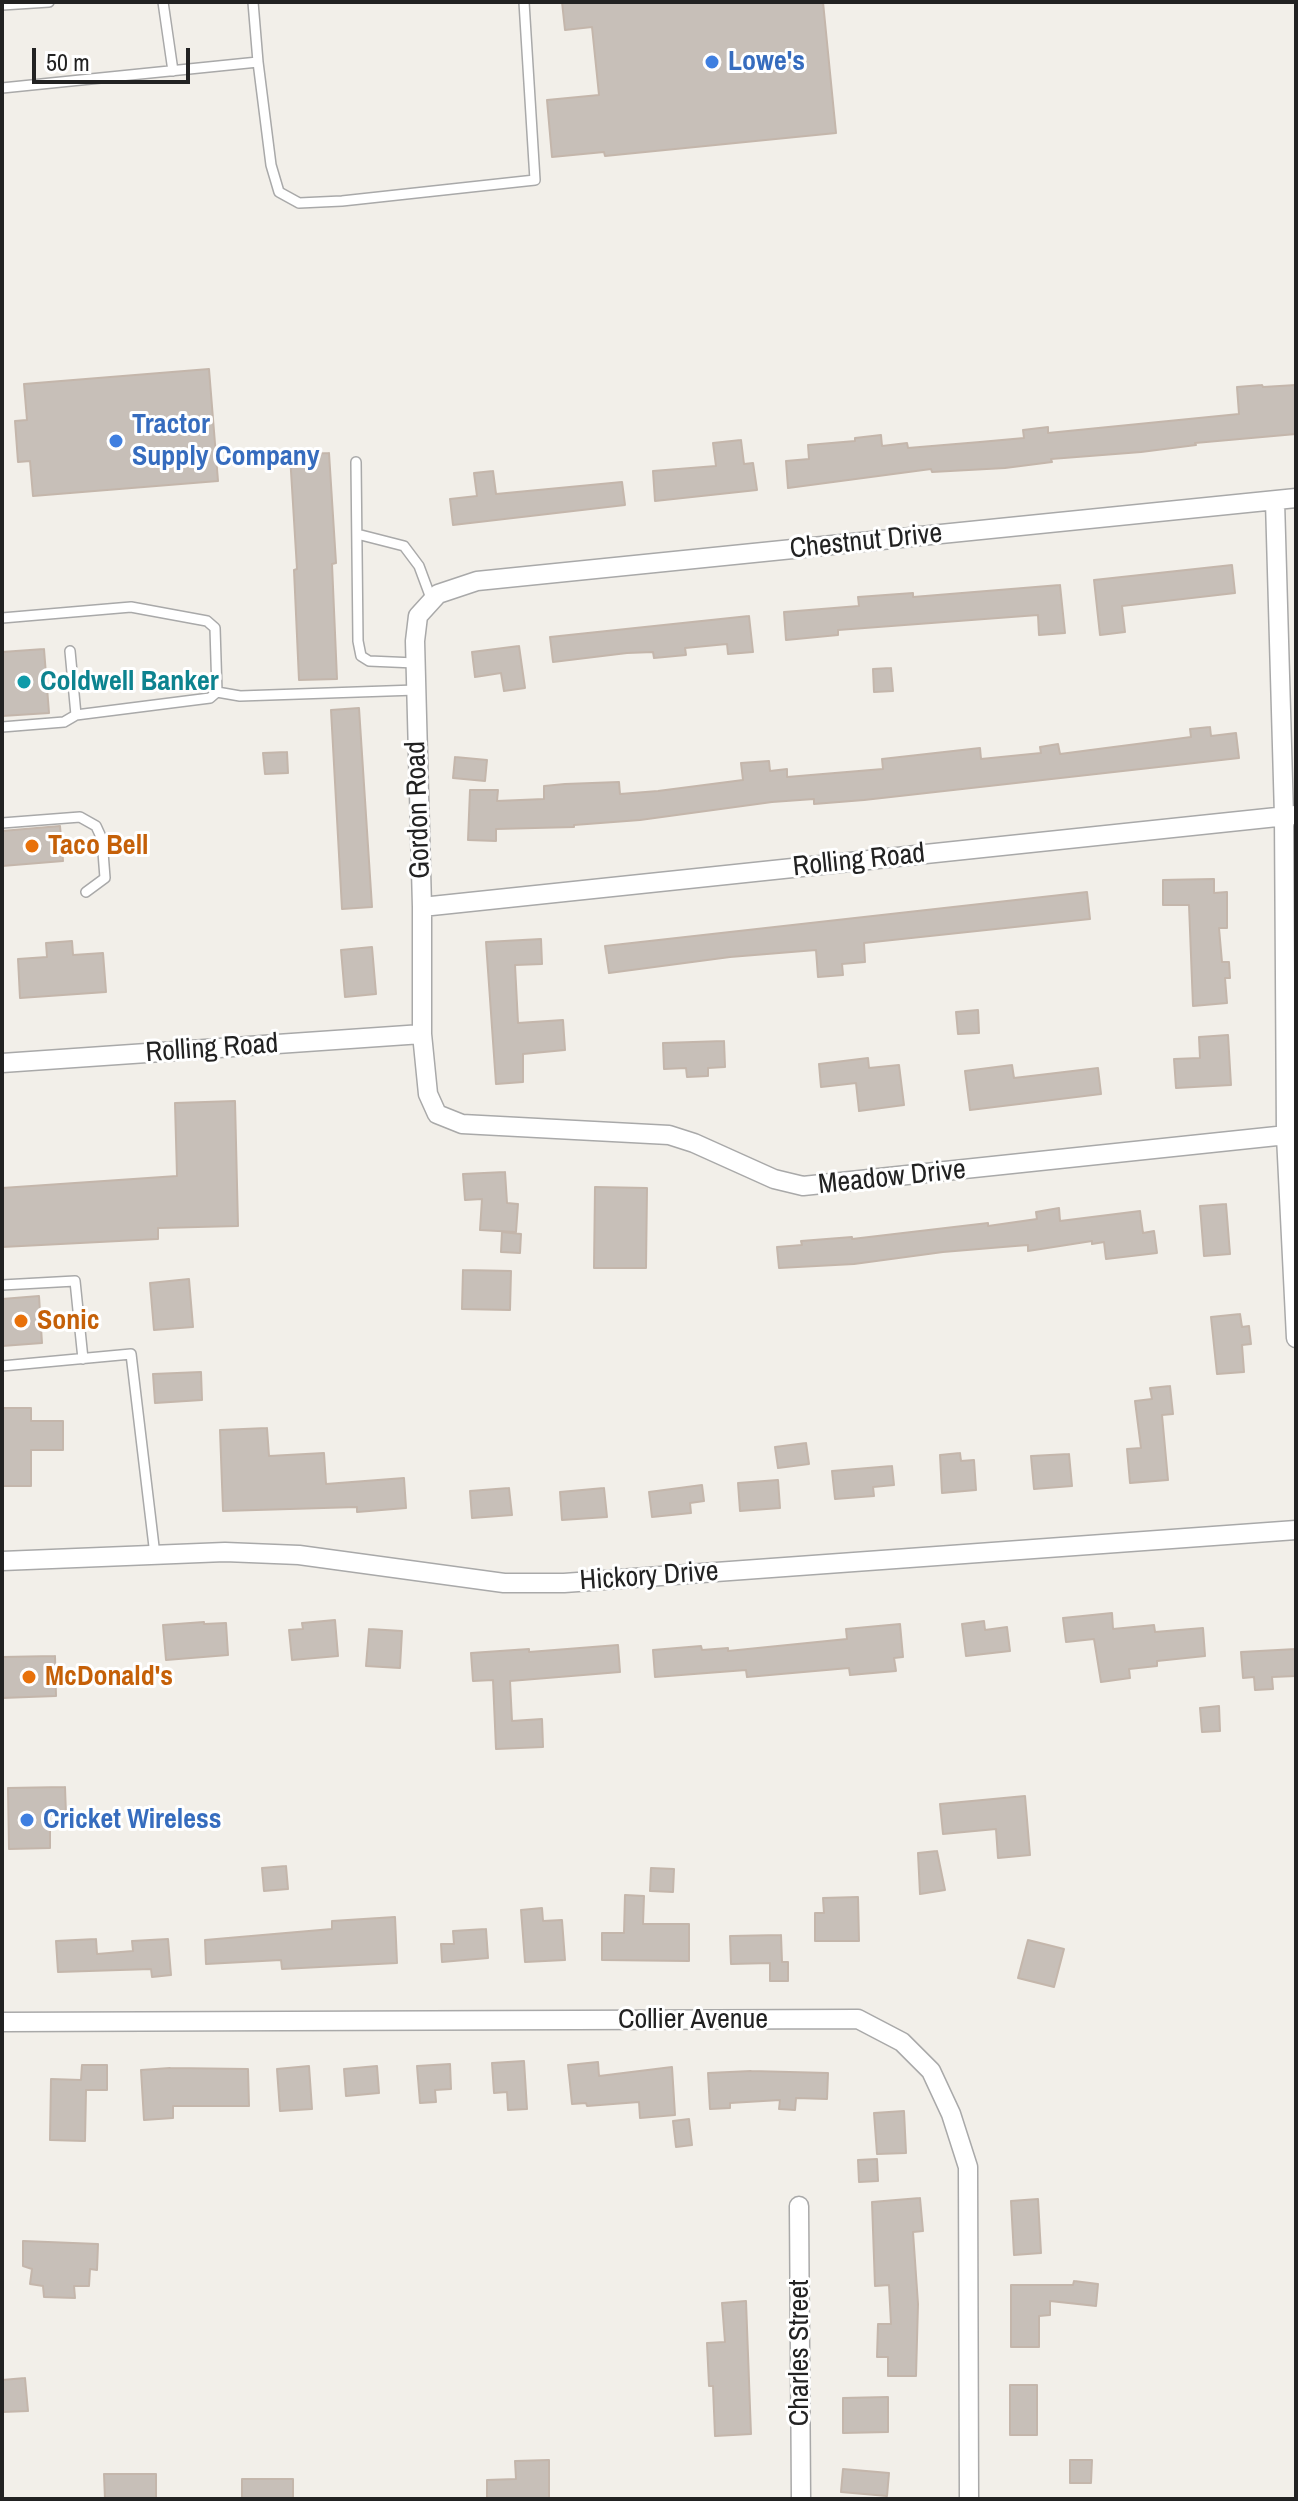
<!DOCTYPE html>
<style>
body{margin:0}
#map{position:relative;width:1298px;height:2501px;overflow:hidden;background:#f2efe9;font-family:"Archivo Narrow",sans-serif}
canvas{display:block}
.frame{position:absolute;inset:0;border:4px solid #222;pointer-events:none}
.scale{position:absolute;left:32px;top:48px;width:158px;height:36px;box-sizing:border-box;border:4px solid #222;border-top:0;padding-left:10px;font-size:24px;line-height:28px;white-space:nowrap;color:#222;-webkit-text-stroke:6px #fff;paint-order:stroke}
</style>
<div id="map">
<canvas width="1298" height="2501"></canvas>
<div class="frame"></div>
<div class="scale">50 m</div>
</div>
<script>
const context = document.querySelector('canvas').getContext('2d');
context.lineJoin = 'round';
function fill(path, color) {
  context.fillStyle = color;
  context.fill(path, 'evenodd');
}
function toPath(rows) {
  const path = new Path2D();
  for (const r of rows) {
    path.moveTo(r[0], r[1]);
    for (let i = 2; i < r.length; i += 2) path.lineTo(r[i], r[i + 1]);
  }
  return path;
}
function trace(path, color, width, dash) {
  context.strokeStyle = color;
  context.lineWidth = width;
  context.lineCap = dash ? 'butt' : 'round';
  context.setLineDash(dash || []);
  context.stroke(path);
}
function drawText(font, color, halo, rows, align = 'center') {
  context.font = font + ' "Archivo Narrow",sans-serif';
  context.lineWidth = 6;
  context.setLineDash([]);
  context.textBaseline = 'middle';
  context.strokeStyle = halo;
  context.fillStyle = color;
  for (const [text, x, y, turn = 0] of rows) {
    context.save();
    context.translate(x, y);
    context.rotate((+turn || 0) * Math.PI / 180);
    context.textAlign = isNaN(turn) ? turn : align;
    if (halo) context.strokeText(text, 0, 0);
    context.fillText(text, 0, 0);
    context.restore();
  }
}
const building = toPath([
 [562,2,823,2,836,133,605,156,604,152,552,157,547,100,599,95,592,27,565,30,562,2],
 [209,369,218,481,33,496,30,461,18,462,15,421,27,420,24,384,209,369],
 [1262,385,1263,387,1296,385,1296,434,1195,443,1196,445,1141,452,1051,459,1052,462,1005,468,932,472,931,469,788,488,786,461,809,459,808,445,855,441,855,438,881,435,882,446,907,443,908,448,980,442,1024,438,1023,430,1048,427,1048,433,1239,414,1237,387,1262,385],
 [741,440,744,464,753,463,757,490,655,501,653,471,716,466,713,443,741,440],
 [329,453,336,563,332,564,337,679,299,680,294,570,297,569,290,455,329,453],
 [493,471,496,494,622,482,625,505,453,525,450,499,477,496,474,473,493,471],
 [1232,565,1235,593,1122,606,1125,632,1100,635,1094,580,1232,565],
 [1060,585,1065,633,1039,635,1038,615,838,630,838,635,786,640,784,612,859,606,858,597,913,593,913,597,1060,585],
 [749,616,753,652,728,654,727,644,685,648,686,655,654,658,653,652,627,653,553,662,550,637,749,616],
 [519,646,525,688,504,691,501,673,475,677,472,652,519,646],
 [44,649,49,713,2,716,2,652,44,649],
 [891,668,893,691,874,692,873,669,891,668],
 [359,708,372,907,342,909,331,710,359,708],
 [1210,727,1211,736,1236,733,1239,758,864,800,814,804,814,799,772,802,640,820,574,825,574,827,496,829,496,841,468,840,470,790,498,790,497,801,544,799,544,786,565,784,619,782,620,794,658,791,743,780,741,763,769,761,770,771,787,769,787,777,883,769,882,759,980,748,981,759,1041,753,1040,747,1058,744,1060,754,1106,748,1191,737,1190,729,1210,727],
 [287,752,288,773,265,774,263,753,287,752],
 [455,757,487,760,485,781,453,778,455,757],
 [60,826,63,861,2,866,2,831,60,826],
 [1214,879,1214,893,1227,892,1227,928,1219,928,1222,962,1229,962,1230,978,1225,978,1227,1003,1193,1006,1189,905,1163,905,1163,880,1214,879],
 [1087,892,1090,919,864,943,865,962,842,964,843,975,818,977,816,950,730,957,609,973,605,946,1087,892],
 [541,939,542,964,515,965,518,1023,563,1020,565,1050,523,1054,523,1082,496,1084,486,942,541,939],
 [72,941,73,955,103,953,106,992,20,998,18,959,47,957,46,943,72,941],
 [372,947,376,994,345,997,341,950,372,947],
 [978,1010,979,1033,958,1034,956,1012,978,1010],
 [1228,1035,1231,1085,1176,1088,1174,1059,1200,1058,1199,1037,1228,1035],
 [724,1041,725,1067,708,1068,708,1076,687,1077,686,1068,664,1069,663,1043,724,1041],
 [868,1058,869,1068,899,1065,904,1105,859,1111,856,1083,821,1087,819,1064,868,1058],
 [1012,1065,1014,1078,1098,1068,1101,1094,970,1110,965,1071,1012,1065],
 [235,1101,238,1226,158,1228,158,1239,2,1247,2,1188,177,1176,175,1103,235,1101],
 [505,1172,507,1203,518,1204,516,1232,480,1230,482,1199,465,1200,463,1174,505,1172],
 [595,1187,647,1188,646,1268,594,1268,595,1187],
 [1226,1204,1230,1254,1204,1256,1200,1206,1226,1204],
 [1059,1208,1060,1221,1140,1211,1143,1233,1154,1231,1157,1253,1106,1259,1104,1242,1092,1244,1092,1241,1028,1251,1028,1245,1015,1246,943,1252,854,1264,779,1268,777,1247,802,1245,801,1241,852,1237,852,1239,988,1223,988,1226,1037,1219,1036,1212,1059,1208],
 [502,1232,521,1234,520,1253,501,1252,502,1232],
 [463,1270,511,1271,510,1310,462,1309,463,1270],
 [189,1279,193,1327,154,1330,150,1283,189,1279],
 [39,1296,42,1343,2,1346,2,1299,39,1296],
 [1240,1314,1242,1327,1249,1326,1251,1344,1242,1345,1244,1372,1217,1374,1211,1317,1240,1314],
 [201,1372,202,1400,155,1403,153,1374,201,1372],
 [1170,1386,1173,1414,1162,1415,1168,1480,1130,1483,1127,1449,1141,1448,1135,1401,1152,1399,1150,1388,1170,1386],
 [2,1408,31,1408,31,1421,63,1421,63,1450,31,1450,31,1486,2,1486,2,1408],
 [267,1428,269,1456,324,1453,326,1484,404,1478,406,1508,357,1512,357,1507,223,1511,220,1430,267,1428],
 [806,1443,809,1464,778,1468,775,1447,806,1443],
 [960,1453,961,1461,974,1460,976,1490,942,1493,940,1455,960,1453],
 [1069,1454,1072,1486,1034,1489,1031,1456,1069,1454],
 [892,1466,894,1485,873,1487,874,1496,835,1499,832,1471,892,1466],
 [778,1480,780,1508,740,1511,738,1483,778,1480],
 [702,1485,704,1501,690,1503,691,1513,652,1517,649,1492,702,1485],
 [509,1488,512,1515,472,1518,470,1491,509,1488],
 [604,1488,607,1517,562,1520,560,1492,604,1488],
 [1112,1613,1113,1629,1154,1625,1155,1632,1203,1628,1205,1656,1157,1661,1157,1666,1129,1669,1130,1678,1101,1682,1094,1639,1066,1642,1063,1618,1112,1613],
 [335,1620,338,1656,292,1660,289,1630,303,1629,302,1623,335,1620],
 [984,1621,985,1630,1007,1627,1010,1651,966,1656,962,1624,984,1621],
 [204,1622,204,1624,226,1623,228,1655,166,1660,163,1625,204,1622],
 [900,1624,903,1657,894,1658,896,1671,850,1675,849,1668,747,1677,746,1670,655,1677,653,1650,701,1646,702,1650,728,1648,728,1651,847,1639,846,1629,900,1624],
 [369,1629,402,1631,400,1668,366,1666,369,1629],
 [618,1645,620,1672,510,1681,512,1721,542,1719,543,1747,496,1749,493,1680,473,1681,471,1653,529,1649,529,1652,618,1645],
 [1296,1649,1296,1676,1272,1677,1273,1689,1255,1690,1254,1677,1243,1678,1241,1652,1296,1649],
 [55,1656,56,1696,2,1698,2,1657,55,1656],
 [1219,1706,1220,1731,1202,1732,1200,1708,1219,1706],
 [65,1787,66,1815,50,1815,50,1848,9,1849,8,1788,65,1787],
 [1025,1796,1030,1855,998,1858,996,1829,943,1834,940,1804,1025,1796],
 [937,1851,945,1890,920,1894,918,1853,937,1851],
 [286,1866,288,1889,264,1891,262,1868,286,1866],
 [651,1868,674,1869,673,1892,650,1891,651,1868],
 [625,1895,644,1896,643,1924,689,1924,689,1961,602,1960,602,1933,624,1933,625,1895],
 [858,1897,859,1941,815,1941,815,1913,824,1913,823,1898,858,1897],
 [542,1908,543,1921,562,1920,565,1960,525,1962,521,1910,542,1908],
 [395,1917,397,1963,282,1969,281,1960,206,1964,205,1940,332,1929,332,1921,395,1917],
 [486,1929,488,1958,442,1962,441,1944,454,1944,453,1931,486,1929],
 [781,1935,782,1962,788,1962,788,1981,770,1981,770,1963,731,1964,730,1936,781,1935],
 [96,1939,97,1954,133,1951,132,1941,168,1939,171,1975,152,1977,151,1969,58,1972,56,1941,96,1939],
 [1028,1940,1064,1949,1054,1987,1018,1978,1028,1940],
 [524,2061,527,2109,508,2110,507,2092,494,2093,492,2063,524,2061],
 [598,2062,599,2076,672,2067,675,2115,640,2118,639,2102,587,2106,586,2103,572,2104,568,2065,598,2062],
 [450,2064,451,2089,435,2090,436,2102,420,2103,417,2066,450,2064],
 [82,2065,107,2065,107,2090,86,2090,85,2141,50,2140,51,2079,81,2080,82,2065],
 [309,2066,312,2109,280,2111,277,2069,309,2066],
 [377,2066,379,2093,346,2096,344,2069,377,2066],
 [170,2068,248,2069,249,2106,173,2106,173,2118,144,2120,141,2070,170,2068],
 [751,2071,828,2073,827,2099,796,2098,795,2110,779,2109,780,2100,730,2103,730,2108,710,2109,708,2073,751,2071],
 [904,2111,906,2153,877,2154,874,2113,904,2111],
 [689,2119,692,2145,676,2147,673,2121,689,2119],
 [877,2159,878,2181,859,2182,858,2160,877,2159],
 [920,2198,923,2231,913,2232,918,2304,916,2376,888,2376,888,2357,877,2357,878,2324,891,2324,889,2285,875,2286,872,2202,920,2198],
 [1038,2199,1041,2253,1014,2255,1011,2201,1038,2199],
 [23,2241,98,2244,97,2270,90,2269,89,2286,74,2286,75,2298,44,2297,43,2286,30,2284,32,2269,23,2266,23,2241],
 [1074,2281,1098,2284,1096,2306,1050,2301,1050,2315,1039,2316,1039,2347,1011,2347,1011,2285,1073,2285,1074,2281],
 [746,2301,751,2434,715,2436,713,2386,709,2386,707,2343,725,2342,722,2303,746,2301],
 [25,2378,28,2411,2,2412,2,2380,25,2378],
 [1010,2385,1037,2385,1037,2435,1010,2435,1010,2385],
 [888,2397,888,2432,843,2433,843,2398,888,2397],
 [549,2460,549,2499,487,2499,487,2480,516,2479,515,2461,549,2460],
 [1070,2460,1092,2460,1091,2483,1070,2483,1070,2460],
 [843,2469,889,2473,887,2496,841,2492,843,2469],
 [104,2474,156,2474,156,2499,105,2499,104,2474],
 [242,2479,293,2479,293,2499,242,2499,242,2479]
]);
const service = toPath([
 [163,2,173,71],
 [253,2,258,62],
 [2,5,49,2],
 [2,88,258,62,271,165,279,192,299,203,342,201,535,180,524,2],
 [356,462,358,641,361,656,369,661,415,663],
 [357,534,404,546,419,566,432,601],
 [2,618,131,607,207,621,215,628,217,692,210,698,76,715,64,722,2,727],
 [70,651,76,715],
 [217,692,240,696,416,690],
 [2,823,80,817,96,826,102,839,105,878,86,892],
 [2,1285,75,1281,83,1359],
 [2,1366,131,1354,155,1555]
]);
const minor = toPath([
 [1296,498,477,581,438,594,418,616,415,641,422,907,422,1034,428,1094,437,1114,462,1124,669,1135,694,1143,774,1179,803,1186,1296,1134],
 [1275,501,1284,816,1286,1136,1296,1338],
 [422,907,1296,815],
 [2,1063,422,1034],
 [2,1561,225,1552,299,1555,504,1583,564,1583,1296,1530],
 [2,2022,858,2019,902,2042,931,2071,951,2114,968,2167,969,2499],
 [799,2206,801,2499]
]);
const markers = [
 [712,62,8,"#3f7fe0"],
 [116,441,8,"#3f7fe0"],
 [24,682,8,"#0f9aa8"],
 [32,846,8,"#e8710a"],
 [21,1321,8,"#e8710a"],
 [29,1677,8,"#e8710a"],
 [27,1820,8,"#3f7fe0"]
];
const shopNames = [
 ["Lowe's",728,62],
 ["Tractor",132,425],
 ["Supply Company",132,457],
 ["Cricket Wireless",43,1820]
];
const streetNames = [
 ["Chestnut Drive",866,542,-6],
 ["Gordon Road",419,810,-92],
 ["Rolling Road",859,861,-6],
 ["Rolling Road",212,1049,-4],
 ["Meadow Drive",892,1178,-6],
 ["Hickory Drive",649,1577,-4],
 ["Collier Avenue",693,2020],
 ["Charles Street",800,2353,-90]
];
const cultureNames = [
 ["Coldwell Banker",40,682]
];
const foodNames = [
 ["Taco Bell",48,846],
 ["Sonic",37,1321],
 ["McDonald's",45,1677]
];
fill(building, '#c7bfb8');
trace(building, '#c4b6ab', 2);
trace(service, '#a9a9a9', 12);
trace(minor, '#a9a9a9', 21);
trace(service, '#fff', 9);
trace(minor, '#fff', 18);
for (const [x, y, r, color] of markers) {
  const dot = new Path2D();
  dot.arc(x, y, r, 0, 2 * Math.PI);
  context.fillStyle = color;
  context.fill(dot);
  trace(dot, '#fff', 3);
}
drawText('bold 28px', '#366cbe', '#fff', shopNames, 'left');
drawText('28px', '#222', '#fff', streetNames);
drawText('bold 28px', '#0d838f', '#fff', cultureNames, 'left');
drawText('bold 28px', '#c56008', '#fff', foodNames, 'left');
</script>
